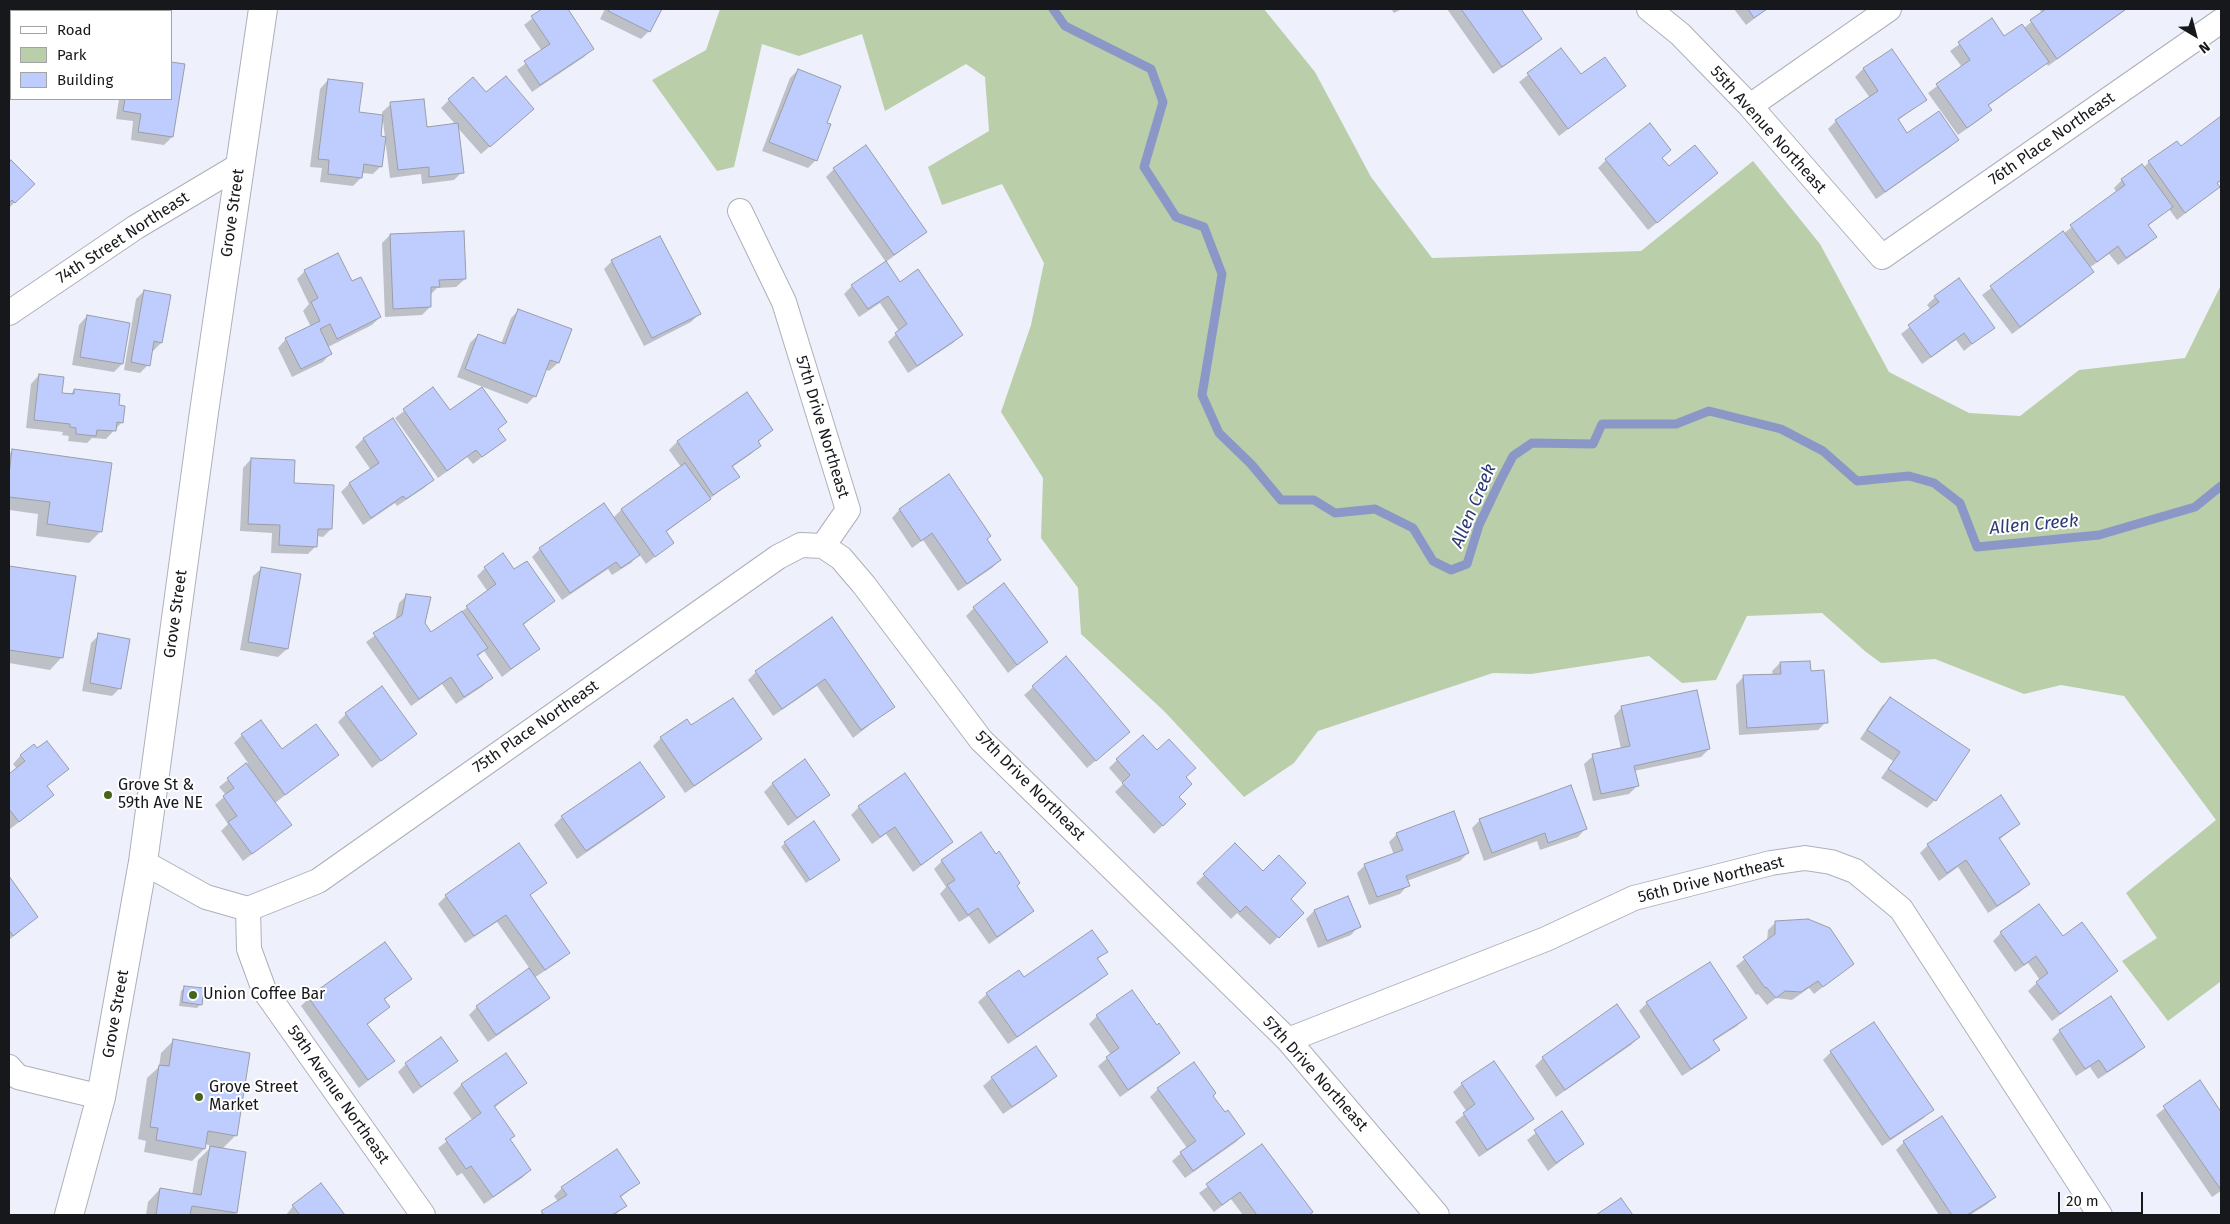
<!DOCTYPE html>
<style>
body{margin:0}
#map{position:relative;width:2230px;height:1224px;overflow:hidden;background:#eef1fb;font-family:"Fira Sans",sans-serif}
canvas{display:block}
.frame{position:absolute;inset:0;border:10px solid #17181c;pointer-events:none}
.legend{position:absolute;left:10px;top:10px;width:162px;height:90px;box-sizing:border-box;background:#fff;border:1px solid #a2a3a4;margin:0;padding:6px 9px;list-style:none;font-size:15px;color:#17181c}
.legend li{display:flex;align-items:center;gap:10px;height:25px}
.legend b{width:25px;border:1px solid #a2a3a4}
.north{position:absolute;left:2170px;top:10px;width:50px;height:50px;-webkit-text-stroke:4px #fff;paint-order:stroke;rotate:143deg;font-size:14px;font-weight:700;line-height:20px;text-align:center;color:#17181c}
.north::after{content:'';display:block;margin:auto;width:18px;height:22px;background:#17181c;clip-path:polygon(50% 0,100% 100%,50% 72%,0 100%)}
.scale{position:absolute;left:2058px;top:1192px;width:85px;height:22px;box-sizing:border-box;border:2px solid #17181c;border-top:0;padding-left:6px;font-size:15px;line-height:18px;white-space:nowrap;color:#17181c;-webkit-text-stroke:4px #fff;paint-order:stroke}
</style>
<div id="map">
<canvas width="2230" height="1224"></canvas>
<div class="frame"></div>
<ul class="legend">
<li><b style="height:6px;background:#fff"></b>Road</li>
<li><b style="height:14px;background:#bbceaa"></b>Park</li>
<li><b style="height:14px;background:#becdfe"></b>Building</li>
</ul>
<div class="north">N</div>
<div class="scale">20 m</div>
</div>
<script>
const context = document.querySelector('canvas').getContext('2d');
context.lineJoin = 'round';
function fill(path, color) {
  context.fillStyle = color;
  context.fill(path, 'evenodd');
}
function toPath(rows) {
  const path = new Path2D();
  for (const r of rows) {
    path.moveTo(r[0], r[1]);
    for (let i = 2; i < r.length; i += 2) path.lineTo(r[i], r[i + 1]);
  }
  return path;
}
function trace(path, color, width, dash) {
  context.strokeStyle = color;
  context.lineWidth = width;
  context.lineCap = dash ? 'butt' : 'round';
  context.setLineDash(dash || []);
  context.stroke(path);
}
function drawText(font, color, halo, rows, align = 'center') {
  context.font = font + ' "Fira Sans",sans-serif';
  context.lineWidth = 4;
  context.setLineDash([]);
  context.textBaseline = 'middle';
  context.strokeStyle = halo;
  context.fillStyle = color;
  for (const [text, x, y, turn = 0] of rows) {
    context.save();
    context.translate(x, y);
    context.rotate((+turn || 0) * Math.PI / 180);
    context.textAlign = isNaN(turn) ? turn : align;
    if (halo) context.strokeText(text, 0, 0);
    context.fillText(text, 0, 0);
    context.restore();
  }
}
const green = toPath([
 [720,9,1264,9,1315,72,1371,177,1432,258,1641,251,1753,161,1820,244,1889,372,1969,413,2020,416,2079,370,2185,358,2221,285,2220,982,2168,1021,2122,961,2157,938,2126,893,2216,820,2124,696,2061,685,2024,694,1935,659,1881,663,1866,652,1822,613,1747,616,1716,680,1682,683,1649,656,1531,674,1493,673,1318,731,1294,763,1244,797,1165,712,1081,634,1078,588,1041,538,1043,478,1001,412,1031,325,1044,263,1002,184,942,205,928,167,989,131,985,77,966,64,885,111,862,34,799,56,762,44,734,167,717,171,652,80,706,50]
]);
const shadow = toPath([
 [9,9,63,9,62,11,11,11,11,48,9,47],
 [544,9,566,9,592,49,584,57,532,92,517,70,542,51,524,25],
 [605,9,660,9,649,31,641,39,600,19],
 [1391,9,1402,9,1394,13],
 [1447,9,1519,9,1540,39,1532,47,1493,74],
 [1734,9,1767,9,1746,25],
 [2039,9,2127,9,2048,66,2046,63,1988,106,1990,110,1982,118,1958,135,1928,93,1962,67,1950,51,1992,20,2004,37,2024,28,2042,13],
 [1561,49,1581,76,1625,86,1559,136,1519,82],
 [1891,50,1926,99,1897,121,1907,135,1957,140,1949,148,1876,199,1828,129,1836,121,1870,98,1855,77,1863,69],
 [798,70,826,123,816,160,808,168,762,151,790,78],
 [328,80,379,137,385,138,382,112,391,104,426,128,456,125,441,108,449,100,486,94,524,117,481,154,457,127,462,172,454,180,422,184,421,174,390,178,385,138,381,166,373,174,362,173,361,178,353,186,320,182,322,168,310,167,320,89],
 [119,99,171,99,172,137,164,145,131,140,133,121,116,119],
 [2221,117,2221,181,2216,184,2218,187,2177,220,2169,209,2148,226,2155,237,2147,245,2118,265,2109,254,2089,268,2092,272,2084,280,2012,334,1982,295,2117,193,2114,188,2122,180,2142,166,2143,168,2149,162,2180,148],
 [1661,159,1669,168,1708,181,1648,230,1598,168,1606,160],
 [11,162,33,184,9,208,9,164],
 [834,169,925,232,886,262,826,177],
 [390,235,465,279,456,287,437,288,430,295,430,307,422,315,385,317,382,243],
 [612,261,699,314,691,322,644,346,604,269],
 [305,271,351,283,380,317,372,325,328,347,331,353,323,362,292,377,278,348,286,339,311,327,303,311,309,304,297,279],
 [900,284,961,335,953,343,908,373,888,342,899,331,880,303,859,317,844,294,852,286],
 [144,291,161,343,153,351,151,350,148,365,140,373,124,370,136,299],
 [1935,297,1993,327,1964,351,1956,340,1922,364,1901,334,1931,310,1927,305],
 [519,310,570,329,558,363,549,371,545,369,535,396,527,404,457,377,470,343,478,335,501,344,511,318],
 [87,316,122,364,114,372,72,365,79,325],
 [39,375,61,394,70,395,74,390,118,406,122,422,106,439,92,438,87,443,68,441,69,436,62,435,63,432,26,428,31,384],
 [433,389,450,412,497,430,504,440,473,464,467,457,438,478,395,418],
 [747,394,772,430,757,443,759,446,751,454,731,468,738,477,665,533,672,543,646,564,639,554,631,563,612,575,608,569,562,600,532,557,540,549,613,518,621,510,681,467,669,450,677,442],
 [393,420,432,480,424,488,397,506,395,503,363,525,341,492,349,484,371,470,355,447,363,439],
 [13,450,101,531,89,543,36,536,38,514,9,510,9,454],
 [251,459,293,485,331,529,323,537,317,536,316,546,308,554,271,553,272,533,240,531,243,468],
 [900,509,986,540,1000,560,992,568,958,591,923,540,912,548,892,518],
 [9,567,75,577,62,657,50,670,9,663],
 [262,568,300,575,287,649,278,657,240,650,253,576],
 [485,568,514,571,554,601,522,626,538,649,502,677,484,651,477,657,491,677,483,686,456,704,442,684,411,706,366,642,395,621,399,603,407,595,431,634,488,592,477,576],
 [974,608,1046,642,1008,673,966,616],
 [832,619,894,706,853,738,817,686,773,716,748,680,756,672],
 [99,635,120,688,112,696,82,691,91,643],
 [1066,658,1120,740,1087,768,1024,695],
 [1780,663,1826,722,1818,730,1739,735,1736,685,1744,676,1773,675,1772,671],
 [1891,698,1935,800,1927,808,1881,778,1893,761,1860,739,1882,706],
 [1622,707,1709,749,1701,757,1634,771,1638,785,1629,794,1593,801,1584,764,1593,756,1621,749,1614,716],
 [346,714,415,734,372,768,338,722],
 [691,727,760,739,752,747,685,793,653,746,661,738],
 [242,735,282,751,337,755,275,803,290,825,243,861,221,831,228,824,215,805,226,795,219,787,248,763,234,743],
 [21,755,67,769,46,787,44,803,10,829,9,775,17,769,13,764],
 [1117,760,1185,777,1177,797,1177,812,1154,834,1115,792,1123,784,1109,768],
 [772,784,829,795,788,826,764,792],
 [663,797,655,805,577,859,554,825,562,817],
 [859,807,952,842,913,872,886,834,872,844,851,815],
 [1480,820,1586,828,1578,837,1540,850,1537,841,1484,861,1472,828],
 [2019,824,1999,840,2028,884,2020,892,1988,913,1958,867,1939,881,1920,853,1928,845],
 [1397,834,1468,853,1460,861,1407,881,1408,885,1400,894,1369,905,1357,873,1365,865,1394,855,1389,842],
 [785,843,835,863,806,883,781,847],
 [1235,845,1302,913,1270,945,1237,913,1231,919,1196,883],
 [942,861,1015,887,1033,911,1024,919,989,944,969,916,959,922,940,894,946,887,934,869],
 [9,879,37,917,9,940],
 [545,883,529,896,569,952,561,960,534,978,548,998,540,1006,488,1042,469,1015,477,1007,530,969,497,922,465,943,438,904,446,896],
 [1347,897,1359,926,1351,935,1318,948,1306,919,1314,911],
 [1776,922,1852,964,1814,994,1809,988,1792,1000,1776,998,1767,1005,1758,994,1756,995,1736,966,1767,941,1768,930],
 [2001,933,2062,938,2117,971,2052,1021,2028,991,2040,980,2028,963,2015,972,1993,941],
 [1106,952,1097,960,1106,974,1098,982,1008,1044,978,1002,987,994,1023,978],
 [410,979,384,1000,389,1007,367,1025,393,1061,359,1088,301,1006,309,998],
 [184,988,201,1004,197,1008,179,1006,181,991],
 [1647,1003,1745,1018,1737,1026,1712,1042,1718,1050,1710,1058,1682,1076,1639,1011],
 [1097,1016,1156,1027,1179,1053,1171,1061,1120,1097,1098,1066,1111,1055,1089,1024],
 [2060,1031,2143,1047,2135,1055,2098,1079,2090,1067,2076,1076,2052,1039],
 [1639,1037,1631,1045,1556,1097,1535,1066,1543,1058],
 [174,1040,235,1136,222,1149,236,1213,233,1215,146,1215,148,1202,160,1189,192,1195,198,1160,212,1146,205,1144,204,1149,192,1161,144,1152,146,1141,138,1139,147,1078,159,1067,161,1053],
 [1035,1047,1055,1076,1047,1084,1003,1114,983,1086,992,1078],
 [1831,1052,1932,1109,1924,1118,1882,1146,1823,1060],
 [506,1055,526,1083,494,1108,509,1140,530,1170,522,1178,484,1204,462,1173,457,1176,438,1148,473,1121,453,1093,461,1085],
 [456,1061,413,1094,398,1072,406,1064],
 [1494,1063,1533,1118,1525,1126,1479,1157,1455,1122,1467,1112,1453,1092,1462,1084],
 [2199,1082,2221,1114,2221,1191,2212,1197,2156,1115],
 [1158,1089,1212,1096,1224,1114,1244,1134,1236,1142,1185,1178,1172,1161,1187,1148,1150,1097],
 [1561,1113,1582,1144,1548,1171,1527,1140],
 [1904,1142,1995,1197,1986,1205,1970,1215,1939,1215,1896,1150],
 [1262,1146,1311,1212,1308,1215,1243,1215,1231,1199,1214,1212,1199,1193],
 [638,1183,620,1198,625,1206,615,1215,539,1215,558,1202,554,1196,562,1188],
 [321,1185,344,1215,286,1215,293,1206]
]);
const stream = toPath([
 [1053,9,1065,26,1151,69,1163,102,1144,167,1176,217,1204,227,1222,274,1202,395,1219,433,1251,464,1281,500,1314,500,1335,513,1375,509,1413,528,1433,561,1451,570,1467,564,1479,525,1500,481,1513,456,1532,443,1593,444,1602,424,1676,424,1709,411,1781,429,1823,451,1857,481,1909,476,1934,483,1960,503,1977,547,2099,535,2195,507,2221,486]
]);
const building = toPath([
 [12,9,64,9,63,11,11,11,12,9],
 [542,9,568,9,594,49,540,85,524,61,550,44,531,16,542,9],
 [609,9,662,9,650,32,608,11,609,9],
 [1461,9,1521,9,1542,39,1502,67,1461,9],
 [1748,9,1767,9,1754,18,1748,9],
 [2046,9,2126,9,2057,59,2030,20,2046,9],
 [11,11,11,37,9,36,9,18,11,11],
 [1992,18,2004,36,2022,24,2049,62,1988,105,1992,110,1967,128,1936,84,1970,60,1958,42,1992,18],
 [1561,48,1581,74,1605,57,1626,86,1568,129,1527,73,1561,48],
 [1892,49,1927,100,1898,119,1907,133,1939,111,1959,140,1885,192,1835,120,1878,91,1863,68,1892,49],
 [171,62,185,64,173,137,138,132,141,114,123,111,125,99,171,99,171,62],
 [798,69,841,86,827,123,831,124,817,161,769,142,798,69],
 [506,76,534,109,490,147,448,99,473,77,486,92,506,76],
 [328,79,363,83,359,112,383,115,381,136,386,137,382,167,364,164,362,178,328,174,329,160,318,159,328,79],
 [424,99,427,127,458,123,464,173,429,177,429,167,398,170,390,102,424,99],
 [2221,116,2221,180,2217,183,2220,187,2185,213,2148,161,2177,141,2181,146,2221,116],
 [1650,123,1671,150,1662,158,1669,166,1695,145,1718,173,1657,223,1605,159,1650,123],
 [866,145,927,232,894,255,833,168,866,145],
 [11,160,35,184,15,203,12,200,9,203,9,163,11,160],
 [2142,164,2173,207,2148,225,2157,237,2126,258,2118,246,2097,262,2070,225,2125,185,2121,179,2142,164],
 [464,231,466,279,439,280,440,287,431,287,431,307,393,309,390,234,464,231],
 [2063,231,2094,272,2020,327,1990,286,2063,231],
 [660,236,701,314,652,338,611,260,660,236],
 [338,253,352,281,361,277,381,317,337,339,330,324,320,329,332,354,301,369,285,338,320,321,311,302,318,298,304,270,338,253],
 [886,261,900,282,918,269,963,335,917,366,895,333,907,324,888,296,868,309,851,285,886,261],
 [1959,278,1995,328,1972,344,1964,333,1931,357,1908,325,1939,302,1934,296,1959,278],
 [144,290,171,295,162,343,154,341,150,366,131,362,144,290],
 [518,309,572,329,559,363,550,360,536,397,465,369,478,334,505,344,518,309],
 [87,315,130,323,123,364,80,357,87,315],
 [39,374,64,377,62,393,74,394,74,389,120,394,119,405,125,406,123,423,117,422,116,431,97,430,96,436,76,434,76,428,70,427,70,424,34,420,39,374],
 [433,387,450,410,482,387,507,422,498,429,506,440,482,457,476,450,447,471,403,409,433,387],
 [747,392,773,430,758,441,761,446,732,466,740,477,713,495,677,441,747,392],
 [393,418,434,480,406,499,403,496,371,518,349,483,379,463,363,438,393,418],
 [12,449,112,463,102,532,47,524,50,502,9,497,9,475,12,449],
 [251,458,295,460,294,483,334,485,332,529,318,529,317,547,279,545,280,525,248,524,251,458],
 [685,463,711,499,666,531,674,543,655,557,621,509,685,463],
 [949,474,991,536,987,539,1001,560,967,584,932,533,921,541,899,509,949,474],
 [604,503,640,555,621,568,616,562,570,593,539,548,604,503],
 [503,553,514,569,527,561,555,601,523,624,540,649,511,669,466,606,496,584,484,567,503,553],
 [9,566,76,576,63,658,9,650,9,566],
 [261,567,301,574,288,649,248,642,261,567],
 [1004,583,1048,642,1017,665,973,607,1004,583],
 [406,594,431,597,425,623,431,632,462,611,488,648,477,655,493,678,464,697,451,677,419,699,373,633,402,615,406,594],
 [832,617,895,707,861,730,825,679,782,709,755,671,832,617],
 [98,633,130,639,121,689,90,683,98,633],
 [1066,656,1130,732,1096,761,1032,686,1066,656],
 [1810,661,1811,671,1824,670,1828,723,1747,728,1743,675,1781,674,1780,662,1810,661],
 [382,686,417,734,381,761,345,713,382,686],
 [1697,690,1710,749,1634,766,1639,786,1601,794,1592,754,1630,746,1621,706,1697,690],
 [1890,697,1970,750,1936,801,1888,769,1900,752,1867,730,1890,697],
 [733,698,762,739,694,786,660,737,687,719,691,725,733,698],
 [261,720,282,749,316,724,339,755,285,795,241,734,261,720],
 [1143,735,1157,750,1169,739,1196,768,1186,777,1192,784,1179,797,1186,804,1163,826,1122,783,1130,775,1116,759,1143,735],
 [47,741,69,769,47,786,54,795,19,822,9,809,9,774,25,761,20,755,34,744,37,748,47,741],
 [805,759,830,795,797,818,772,783,805,759],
 [640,762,665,797,586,851,561,816,640,762],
 [246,763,292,825,252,854,228,822,237,816,223,796,234,788,227,778,246,763],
 [905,773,953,842,921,865,895,827,880,837,858,806,905,773],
 [1571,785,1587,829,1548,843,1545,833,1492,853,1479,819,1571,785],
 [2001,795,2020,824,1999,838,2030,884,1997,906,1966,860,1947,873,1927,844,2001,795],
 [1454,811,1469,853,1406,876,1410,886,1377,897,1364,864,1403,850,1396,833,1454,811],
 [814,821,840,860,810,880,784,842,814,821],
 [981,832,996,854,999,851,1020,883,1017,886,1034,911,997,937,978,908,968,915,947,885,955,880,941,860,981,832],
 [519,843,547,883,530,895,570,953,545,970,506,915,474,936,445,895,519,843],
 [1235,843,1263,871,1279,855,1306,883,1291,899,1304,913,1279,938,1246,906,1240,912,1203,874,1235,843],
 [9,876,38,917,13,936,9,930,9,876],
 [1348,896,1361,927,1327,941,1314,910,1348,896],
 [2039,904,2063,936,2082,922,2118,971,2060,1014,2036,982,2048,973,2036,956,2024,965,2000,932,2039,904],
 [1808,919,1830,928,1854,964,1823,987,1818,981,1801,992,1785,991,1776,998,1766,987,1765,988,1743,957,1775,934,1775,921,1808,919],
 [1092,930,1108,952,1097,958,1108,974,1017,1037,986,993,1019,970,1024,977,1092,930],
 [385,942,412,979,384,999,390,1007,367,1024,395,1061,368,1080,308,997,385,942],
 [1710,962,1747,1018,1713,1040,1720,1050,1691,1069,1646,1002,1710,962],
 [529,968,550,998,496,1035,476,1006,529,968],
 [184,986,204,988,202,1005,182,1002,184,986],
 [1132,990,1157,1025,1159,1023,1180,1053,1128,1090,1106,1057,1119,1048,1096,1015,1132,990],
 [2111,996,2145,1047,2107,1072,2099,1060,2085,1069,2059,1030,2111,996],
 [1617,1004,1640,1037,1565,1090,1542,1057,1617,1004],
 [1874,1022,1934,1110,1890,1139,1830,1051,1874,1022],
 [441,1037,458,1061,421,1087,405,1063,441,1037],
 [173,1039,250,1053,237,1136,208,1131,205,1149,156,1140,158,1128,150,1127,159,1065,169,1066,173,1039],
 [1036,1046,1057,1076,1012,1107,991,1077,1036,1046],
 [506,1053,527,1083,494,1106,515,1136,510,1139,531,1170,493,1197,471,1166,466,1169,445,1139,481,1113,461,1084,506,1053],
 [1494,1061,1534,1119,1487,1150,1463,1113,1475,1104,1461,1083,1494,1061],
 [1194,1062,1216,1093,1213,1096,1225,1112,1228,1110,1245,1134,1193,1171,1180,1152,1196,1141,1157,1088,1194,1062],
 [2200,1080,2221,1112,2221,1190,2163,1106,2200,1080],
 [1562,1111,1584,1144,1556,1163,1534,1130,1562,1111],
 [1942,1116,1996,1197,1967,1215,1952,1215,1903,1141,1942,1116],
 [1262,1144,1313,1212,1309,1215,1257,1215,1240,1192,1222,1205,1206,1184,1262,1144],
 [210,1146,246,1152,237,1213,192,1206,190,1215,156,1215,160,1188,201,1195,210,1146],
 [617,1149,640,1183,620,1196,627,1206,612,1215,544,1215,541,1211,567,1195,561,1187,617,1149],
 [321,1183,345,1215,300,1215,292,1205,321,1183],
 [1621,1198,1633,1215,1596,1215,1621,1198]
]);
const street = toPath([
 [1649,9,1680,34,1750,106,1882,257,2221,21],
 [1750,106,1889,9],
 [740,211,784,302,848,510,823,546,841,558,864,585,981,740,1288,1040,1437,1215],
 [9,313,136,227,240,165],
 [143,862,206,897,248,909,249,949,264,990,423,1215],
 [248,909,318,881,778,557,801,545,823,546],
 [1288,1040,1546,939,1634,898,1771,863,1805,858,1831,862,1855,871,1901,909,2100,1215],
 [9,1067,18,1077,101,1097]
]);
const secondary = toPath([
 [69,1215,101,1097,143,862,204,412,263,9]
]);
const markers = [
 [108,795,5,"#44651a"],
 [193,995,5,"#44651a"],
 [199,1097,5,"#44651a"]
];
const streetNames = [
 ["55th Avenue Northeast",1768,130,48],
 ["76th Place Northeast",2052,139,-35],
 ["Grove Street",233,213,-82],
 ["74th Street Northeast",123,238,-33],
 ["57th Drive Northeast",822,427,73],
 ["Grove Street",176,614,-82],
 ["75th Place Northeast",536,727,-35],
 ["57th Drive Northeast",1030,786,45],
 ["56th Drive Northeast",1711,880,-14],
 ["Grove Street",116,1014,-80],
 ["57th Drive Northeast",1315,1074,48],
 ["59th Avenue Northeast",338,1095,55]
];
const poiNames = [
 ["Grove St &",118,786],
 ["59th Ave NE",118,804],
 ["Union Coffee Bar",203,995],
 ["Grove Street",209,1088],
 ["Market",209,1106]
];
const waterNames = [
 ["Allen Creek",1474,506,-67],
 ["Allen Creek",2034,525,-5]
];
fill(green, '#bbceaa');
fill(shadow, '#0003');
trace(stream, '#8b98c7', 9);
fill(building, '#becdfe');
trace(building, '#9a9da6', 1);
trace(street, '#adb0b9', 26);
trace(secondary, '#adb0b9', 30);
trace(street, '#fff', 24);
trace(secondary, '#fff', 28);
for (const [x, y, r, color] of markers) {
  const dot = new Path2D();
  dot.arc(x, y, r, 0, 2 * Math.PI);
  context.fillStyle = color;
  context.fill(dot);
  trace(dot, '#fff', 2);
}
drawText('16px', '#17181c', '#fff', streetNames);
drawText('16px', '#17181c', '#fff', poiNames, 'left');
drawText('italic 18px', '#2e3a74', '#fff', waterNames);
</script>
